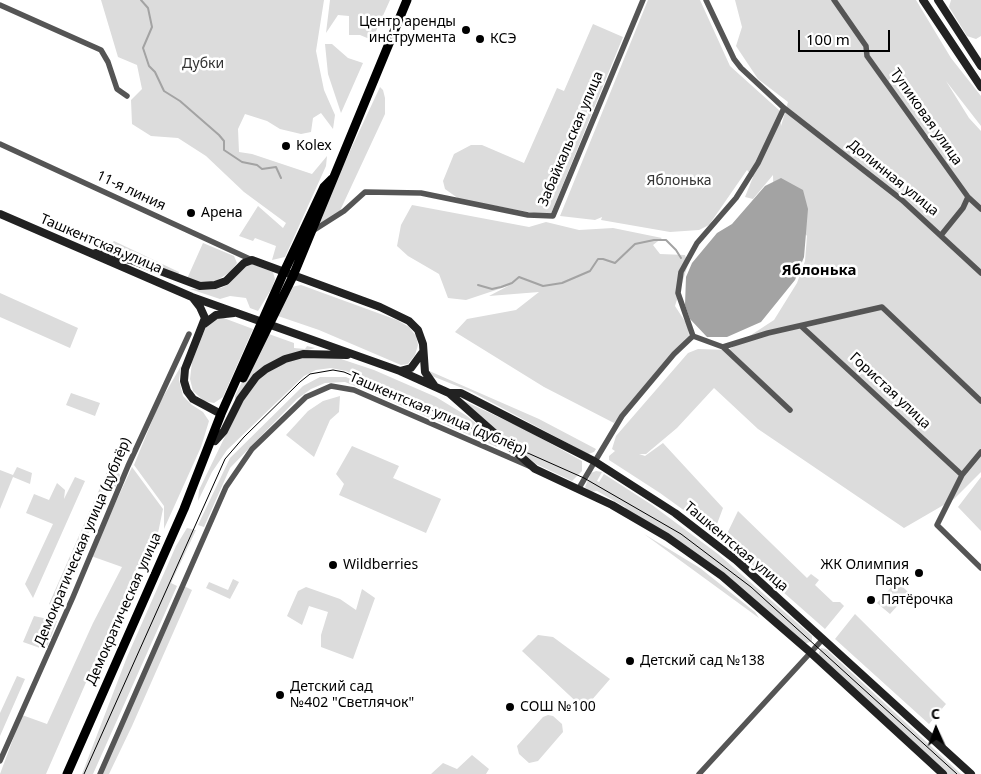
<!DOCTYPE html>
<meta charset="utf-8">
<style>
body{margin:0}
#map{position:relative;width:981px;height:774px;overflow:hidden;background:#fff;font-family:"Noto Sans",sans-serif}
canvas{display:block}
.north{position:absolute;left:911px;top:704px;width:50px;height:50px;-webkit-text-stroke:4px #fff;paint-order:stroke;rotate:358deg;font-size:14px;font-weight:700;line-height:20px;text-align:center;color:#000}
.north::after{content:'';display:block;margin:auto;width:18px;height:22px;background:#000;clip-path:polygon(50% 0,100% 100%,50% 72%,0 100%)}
.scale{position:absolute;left:798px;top:30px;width:92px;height:22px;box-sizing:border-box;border:2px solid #000;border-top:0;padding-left:6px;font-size:15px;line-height:18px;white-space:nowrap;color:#000;-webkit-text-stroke:4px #fff;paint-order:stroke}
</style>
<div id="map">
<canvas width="981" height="774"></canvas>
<div class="north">С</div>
<div class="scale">100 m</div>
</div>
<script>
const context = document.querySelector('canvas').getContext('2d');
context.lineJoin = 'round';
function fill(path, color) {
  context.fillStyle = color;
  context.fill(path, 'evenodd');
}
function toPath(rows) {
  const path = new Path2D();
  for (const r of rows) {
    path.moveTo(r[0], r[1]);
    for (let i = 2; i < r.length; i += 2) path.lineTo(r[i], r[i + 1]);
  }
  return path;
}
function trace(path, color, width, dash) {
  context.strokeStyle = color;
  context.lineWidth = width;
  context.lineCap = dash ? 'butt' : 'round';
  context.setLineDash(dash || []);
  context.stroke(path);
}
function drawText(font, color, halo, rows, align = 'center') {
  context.font = font + ' "Noto Sans",sans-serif';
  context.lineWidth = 5;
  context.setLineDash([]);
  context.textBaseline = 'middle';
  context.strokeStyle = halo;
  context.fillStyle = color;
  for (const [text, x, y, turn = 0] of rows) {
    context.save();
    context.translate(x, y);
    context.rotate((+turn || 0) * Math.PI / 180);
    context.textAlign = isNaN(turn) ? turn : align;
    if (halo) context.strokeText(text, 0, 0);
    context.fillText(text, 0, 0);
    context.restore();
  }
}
const green = toPath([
 [101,0,324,0,316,51,324,90,335,115,333,129,321,113,313,118,311,132,301,134,280,129,267,121,245,114,238,129,239,152,252,154,312,174,327,156,326,166,285,257,272,260,276,246,255,238,253,241,239,236,258,206,283,228,286,223,244,192,206,156,178,138,151,136,132,124,131,100,142,89,137,65,118,57],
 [330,0,390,0,372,40,360,35,349,35,349,16,338,15,326,33],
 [648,0,700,0,730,66,780,111,781,126,788,102,758,79,736,46,742,27,735,0,916,0,951,58,981,96,981,126,946,81,969,118,981,131,981,472,954,499,904,528,758,429,714,388,677,428,646,454,639,454,645,456,663,443,723,508,714,532,660,493,609,460,609,456,615,451,612,449,616,436,688,353,698,349,728,350,774,320,797,283,805,261,807,236,799,225,774,211,773,175,753,199,745,197,753,177,747,170,709,225,699,230,670,232,601,220,602,217,595,220,560,216],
 [951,0,981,0,981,36,976,39,967,36,949,7],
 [593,24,623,37,550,216,459,199,445,189,443,181,454,154,471,145,482,145,524,163,557,88,564,91],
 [325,44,332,44,348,58,363,63,341,113,328,74],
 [380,87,383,90,385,98,385,114,338,215,314,228],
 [412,205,529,227,546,222,579,230,613,228,662,238,653,245,660,254,685,255,688,264,675,306,688,326,689,337,614,423,544,387,455,332,467,319,516,310,539,292,489,296,508,286,466,300,448,298,439,274,408,256,397,246,401,225],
 [114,241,179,272,178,275,128,256,104,250],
 [203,243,234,256,237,263,230,272,216,281,201,284,186,281],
 [252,264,273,272,275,279,272,288,258,311,250,308,246,298,230,296,220,299,190,289,221,288,229,284,246,265],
 [301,285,397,320,409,327,416,336,418,345,415,355,408,364,401,365,319,330,275,315,291,287],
 [0,293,78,328,70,348,0,317],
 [221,317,253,329,223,397,214,403,204,401,193,391,190,379,192,362,208,322],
 [266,333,294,343,294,348,305,349,307,346,315,348,284,357,246,385,235,401,235,396],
 [320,355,341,359,374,370,436,397,467,416,497,441,346,371,331,368,316,370,304,376,227,450,212,472,198,501,199,490,250,385,285,359],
 [181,366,179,380,183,396,192,405,203,412,209,421,201,447,164,529,164,506,134,465,159,404],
 [427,370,539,419,596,449,594,452,588,454,472,392,432,376],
 [320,377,346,377,496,443,497,447,370,392,345,382,325,383,311,389,297,399,230,468,204,527,198,525,230,458,303,386],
 [71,393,100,403,95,416,66,405],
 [340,396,339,412,330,420,314,457,286,435,308,411,323,401],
 [458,398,526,430,582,461,582,471,572,481,536,464],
 [352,446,399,466,393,478,441,499,426,533,339,495,344,484,336,474],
 [110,465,117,469,120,475,114,491,111,491,109,480,105,479,110,486,55,607,49,604],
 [17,467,32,473,30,484,13,477,0,509,0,470,13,475],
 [132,467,163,509,158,533,112,623,46,774,0,774,22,715,47,724,93,623,122,567,91,556],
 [596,471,602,472,597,481,599,482,604,474,652,505,718,554,812,636,812,641,802,645,743,591,627,511,625,507,597,491,590,492,585,487,591,473],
 [75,477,85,481,33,598,25,584,53,524,26,513,34,494,49,500,57,483,65,490,64,499],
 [981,477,981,531,958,507],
 [738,511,807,578,811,574,819,580,815,585,833,602,840,602,844,606,825,629,724,540],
 [187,528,196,530,171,583,177,586,93,774,82,774,127,657,176,546],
 [644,534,700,568,755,612,759,618],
 [233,579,239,582,230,599,206,588,209,582,228,590],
 [897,581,909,593,890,614,877,603],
 [184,586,192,590,132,726,109,774,100,774],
 [306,587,340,599,356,610,362,589,375,598,353,659,321,647,321,635,328,612,309,606,302,625,287,616,298,591],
 [855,614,946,704,929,724,835,639],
 [34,616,57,621,47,647,40,648,23,642],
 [538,635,553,637,610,679,584,709,522,651],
 [821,648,826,649,961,774,946,774,818,655],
 [17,676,25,679,0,736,0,713],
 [548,715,553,716,562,724,563,732,538,761,529,763,519,754,517,746,543,717],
 [472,755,489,769,486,774,431,774,443,763,457,769]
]);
const water = toPath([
 [781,178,803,190,808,209,804,257,795,280,761,322,727,337,707,337,690,319,685,305,686,277,692,263,717,233,732,224,765,186]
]);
const stream = toPath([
 [141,0,148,8,152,27,143,48,149,66,155,72,164,91,180,101,219,135,224,141,224,150,242,162,257,165,262,169,276,167,281,178],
 [478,285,492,289,501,287,512,283,519,277,543,286,562,283,590,271,598,259,603,259,615,263,635,244,654,240,666,240,676,250,681,258]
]);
const street = toPath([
 [706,0,734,59,741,68,784,108,902,200,981,273],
 [834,0,866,46,867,56,968,197,981,209],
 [0,5,101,50,108,62,117,89,127,96],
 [0,144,252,260],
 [311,232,344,211,365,192,421,193,528,215,553,216,643,0],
 [942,234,963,208,968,197],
 [801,326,962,475],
 [693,336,678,293,681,272,697,243,736,198,758,163,784,108],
 [693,336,723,347,790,410],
 [723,347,768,333,882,307,981,401],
 [981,452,962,475,937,525,981,568],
 [579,488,622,416,674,354,693,336],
 [0,761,73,597,128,466,189,334],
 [100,774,226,487,252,449,306,397,331,386,354,390,529,466],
 [699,774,823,639]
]);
const secondary = toPath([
 [923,0,981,87],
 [938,0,981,66],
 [0,214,192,297,400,371,449,393,461,393,594,461,675,513,736,560,971,774],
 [96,253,131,260,200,286,215,285,226,281,244,263,252,260,380,307,409,321,418,330,423,344,425,372,434,385],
 [193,298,200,307,205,318,185,369,184,381,187,391,193,399,221,414],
 [204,324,216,315,234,313],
 [400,371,411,368,422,353],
 [449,393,535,469,612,505,667,537,722,576,810,652,943,774],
 [215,441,224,431,240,399,256,377,266,369,285,359,303,354,347,355]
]);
const primary = toPath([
 [243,378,293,276,407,0],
 [67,774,184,509,221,414,284,272,324,187,332,179]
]);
const tram = toPath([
 [84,774,225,459,244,437,300,382,310,374,333,370,344,372,377,386,584,478,681,534,751,587,957,774]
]);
const markers = [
 [466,30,5,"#000"],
 [480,39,5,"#000"],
 [286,146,5,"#000"],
 [191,213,5,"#000"],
 [333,565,5,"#000"],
 [919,573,5,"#000"],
 [871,600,5,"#000"],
 [630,661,5,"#000"],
 [280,695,5,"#000"],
 [510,707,5,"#000"]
];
const poiNames = [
 ["Центр аренды",456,22,"right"],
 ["инструмента",456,38,"right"],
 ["КСЭ",490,39],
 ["Kolex",296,146],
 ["Арена",201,213],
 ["Wildberries",343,565],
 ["ЖК Олимпия",909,565,"right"],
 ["Парк",909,581,"right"],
 ["Пятёрочка",881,600],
 ["Детский сад №138",640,661],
 ["Детский сад",290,687],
 ["№402 \"Светлячок\"",290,703],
 ["СОШ №100",520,707]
];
const parkNames = [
 ["Дубки",203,64],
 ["Яблонька",679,181]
];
const streetNames = [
 ["Тупиковая улица",926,117,55],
 ["Забайкальская улица",571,139,-67],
 ["Долинная улица",893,178,39],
 ["11-я линия",131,191,25],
 ["Ташкентская улица",101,244,23],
 ["Гористая улица",890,391,43],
 ["Ташкентская улица (дублёр)",438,414,23],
 ["Демократическая улица (дублёр)",83,542,-67],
 ["Ташкентская улица",736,547,40],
 ["Демократическая улица",124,609,-66]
];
const neighbourhoodNames = [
 ["Яблонька",819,271]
];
fill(green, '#dcdcdc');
fill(water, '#a3a3a3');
trace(stream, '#a3a3a3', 2);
trace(street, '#555', 5.5);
trace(secondary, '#222', 8);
trace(primary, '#000', 9);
trace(tram, '#000', 1);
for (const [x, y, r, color] of markers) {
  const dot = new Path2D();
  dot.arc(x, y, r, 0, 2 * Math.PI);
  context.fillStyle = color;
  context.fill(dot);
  trace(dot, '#fff', 2);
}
drawText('14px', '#000', '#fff', poiNames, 'left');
drawText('14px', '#333', '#fff', parkNames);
drawText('14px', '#000', '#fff', streetNames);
drawText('bold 15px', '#000', '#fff', neighbourhoodNames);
</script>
